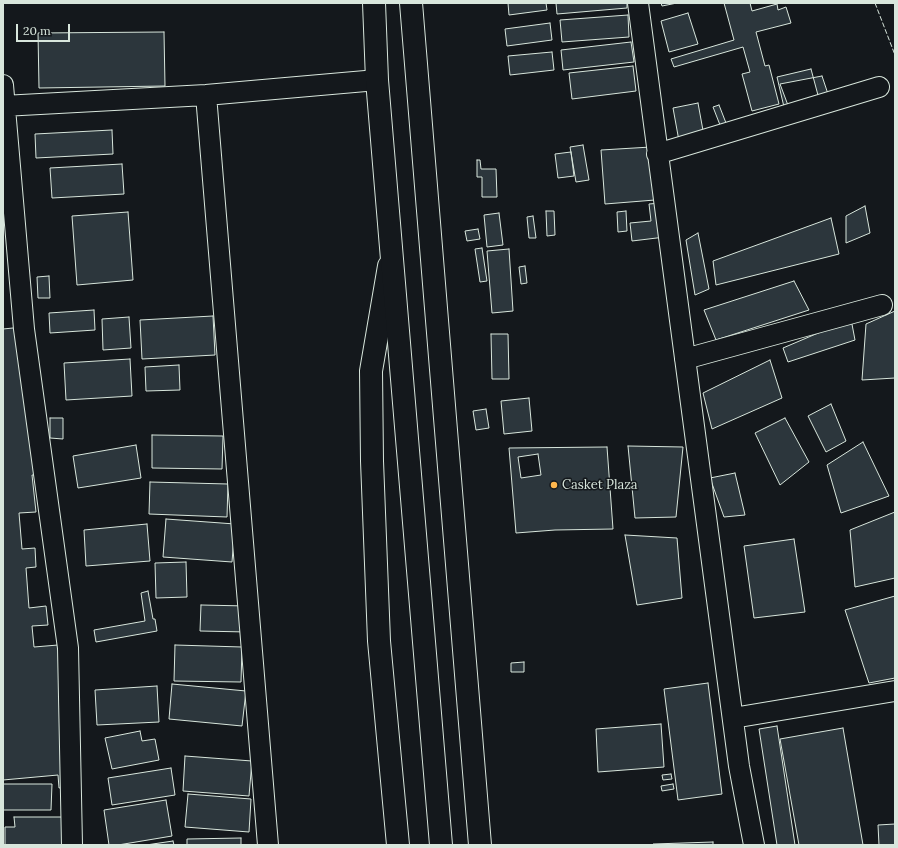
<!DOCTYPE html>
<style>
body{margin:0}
#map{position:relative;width:898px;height:848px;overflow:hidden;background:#14181c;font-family:Lora,serif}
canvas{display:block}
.frame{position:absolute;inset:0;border:4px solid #d8e6dc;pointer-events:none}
.scale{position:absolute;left:16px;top:24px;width:54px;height:18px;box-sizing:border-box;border:2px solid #d8e6dc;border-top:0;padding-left:5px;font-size:12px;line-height:14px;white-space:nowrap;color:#d8e6dc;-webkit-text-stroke:3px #14181c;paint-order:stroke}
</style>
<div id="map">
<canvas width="898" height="848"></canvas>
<div class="frame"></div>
<div class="scale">20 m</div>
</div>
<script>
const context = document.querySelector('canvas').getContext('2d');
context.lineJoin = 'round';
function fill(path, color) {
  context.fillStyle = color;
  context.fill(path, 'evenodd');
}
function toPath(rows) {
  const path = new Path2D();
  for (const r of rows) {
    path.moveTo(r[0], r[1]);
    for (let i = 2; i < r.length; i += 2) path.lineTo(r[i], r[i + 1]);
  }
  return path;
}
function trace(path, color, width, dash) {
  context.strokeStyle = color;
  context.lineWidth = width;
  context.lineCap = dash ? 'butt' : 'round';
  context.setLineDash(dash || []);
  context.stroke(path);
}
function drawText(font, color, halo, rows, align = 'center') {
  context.font = font + ' Lora,serif';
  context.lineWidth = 3;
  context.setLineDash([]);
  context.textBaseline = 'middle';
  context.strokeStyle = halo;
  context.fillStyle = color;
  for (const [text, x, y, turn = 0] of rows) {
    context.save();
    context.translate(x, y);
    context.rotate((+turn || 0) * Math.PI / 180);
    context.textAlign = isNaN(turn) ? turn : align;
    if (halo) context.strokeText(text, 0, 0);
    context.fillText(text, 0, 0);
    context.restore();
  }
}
const building = toPath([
 [508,3,546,3,547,10,509,15,508,3],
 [556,3,627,3,627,8,557,14,556,3],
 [661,3,677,3,662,6,661,3],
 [724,3,750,3,752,11,777,4,778,10,786,7,791,23,756,32,765,66,769,65,779,104,752,111,742,74,750,72,743,47,674,67,671,59,734,40,724,3],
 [688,13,698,44,669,52,661,21,688,13],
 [628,15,629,37,562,42,560,20,628,15],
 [550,23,552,40,507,46,505,29,550,23],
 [164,32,165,86,39,88,38,33,164,32],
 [631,42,634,62,563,70,561,50,631,42],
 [552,52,554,70,510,75,508,56,552,52],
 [633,66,636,91,572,99,569,73,633,66],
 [811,69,819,99,784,107,777,77,811,69],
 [822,76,828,94,789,108,780,84,822,76],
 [698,103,704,136,679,141,673,108,698,103],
 [719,105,726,123,720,125,713,107,719,105],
 [112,130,113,154,36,158,35,134,112,130],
 [583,145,589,180,576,182,570,147,583,145],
 [651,147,655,200,605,204,601,150,651,147],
 [571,152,574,176,558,178,555,154,571,152],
 [477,160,480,160,481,169,496,169,497,197,482,197,482,177,477,177,477,160],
 [122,164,124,194,52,198,50,168,122,164],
 [661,203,665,237,632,241,630,223,651,221,649,204,661,203],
 [865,206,870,233,846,243,846,216,865,206],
 [546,211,554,211,555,235,547,236,546,211],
 [626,211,627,231,618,232,617,212,626,211],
 [128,212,133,280,77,285,72,216,128,212],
 [499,213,503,245,487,247,484,215,499,213],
 [533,216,536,238,529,238,527,217,533,216],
 [831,218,839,254,716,285,713,261,831,218],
 [478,229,480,239,467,241,465,231,478,229],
 [698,233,709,289,695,295,686,240,698,233],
 [482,248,487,281,480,282,475,249,482,248],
 [509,249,513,311,492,313,487,251,509,249],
 [525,266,527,283,521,284,519,267,525,266],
 [49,276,50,298,38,298,37,277,49,276],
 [794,281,809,310,716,340,704,310,794,281],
 [94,310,95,330,50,333,49,313,94,310],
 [895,311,895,378,862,380,866,324,895,311],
 [213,316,215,355,142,359,140,320,213,316],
 [129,317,131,348,103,350,102,319,129,317],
 [851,319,855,340,788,362,783,348,851,319],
 [23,327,36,475,32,475,36,512,19,513,22,549,35,548,36,567,26,568,29,608,46,606,48,625,32,626,34,647,58,645,79,786,59,788,58,775,3,780,3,329,23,327],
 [491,334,508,334,509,379,492,379,491,334],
 [130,359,132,396,66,400,64,363,130,359],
 [770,360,782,398,712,429,703,393,770,360],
 [179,365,180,390,146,391,145,367,179,365],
 [529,398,532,431,504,434,501,401,529,398],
 [831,404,846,441,826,452,808,416,831,404],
 [486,409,489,428,476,430,473,411,486,409],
 [50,418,63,418,63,439,50,438,50,418],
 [785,418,809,462,780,485,755,433,785,418],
 [152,435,223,436,222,469,152,468,152,435],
 [863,442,889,496,841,513,827,465,863,442],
 [136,445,141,478,78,488,73,456,136,445],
 [628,446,683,447,676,517,635,518,628,446],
 [607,447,613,529,555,530,516,533,509,448,607,447],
 [538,454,541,475,521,478,518,457,538,454],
 [735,473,745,515,724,517,710,478,735,473],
 [150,482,228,484,227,517,149,514,150,482],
 [895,512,895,578,855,587,850,530,895,512],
 [166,519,235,524,232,562,163,557,166,519],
 [147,524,150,561,86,566,84,530,147,524],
 [625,535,677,538,682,598,637,605,625,535],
 [794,539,805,612,754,618,744,546,794,539],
 [186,562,187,597,156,598,155,563,186,562],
 [148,591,153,619,155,619,157,631,96,642,94,630,145,621,141,593,148,591],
 [895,596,895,678,869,683,845,610,895,596],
 [201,605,247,606,247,632,200,631,201,605],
 [175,645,242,647,241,682,174,681,175,645],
 [524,662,524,672,511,672,511,663,524,662],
 [708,683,722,794,678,800,664,689,708,683],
 [172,684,246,691,242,726,169,719,172,684],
 [157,686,159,722,97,725,95,690,157,686],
 [661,724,664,767,598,772,596,729,661,724],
 [777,726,795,845,777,845,759,729,777,726],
 [843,728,863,845,799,845,780,739,843,728],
 [140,731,142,741,155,739,159,760,112,769,105,738,140,731],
 [185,756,252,761,249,796,183,791,185,756],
 [171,768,175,795,112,805,108,778,171,768],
 [671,774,672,779,663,780,662,775,671,774],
 [3,784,52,784,51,810,3,810,3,784],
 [673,784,674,789,662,791,661,786,673,784],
 [188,794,251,799,249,832,185,827,188,794],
 [166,800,172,836,118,845,109,845,104,810,166,800],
 [14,817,64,817,62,845,5,845,5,827,15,827,14,817],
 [895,824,895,845,879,845,878,825,895,824],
 [241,838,241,845,187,845,187,839,241,838],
 [173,841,174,845,146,845,173,841],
 [713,842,713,845,653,845,653,844,713,842]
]);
const minor = toPath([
 [638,3,739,766,754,845],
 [3,85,24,329,68,648,72,845],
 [206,95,268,845],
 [3,106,206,95,377,80],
 [657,154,879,87],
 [685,359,882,305],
 [733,718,895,691]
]);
const major = toPath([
 [389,266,371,371,372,461,379,641,398,845]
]);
const highway = toPath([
 [374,3,377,80,441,845],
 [411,3,480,845]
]);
const fence = toPath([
 [875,3,895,55]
]);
const markers = [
 [554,485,4,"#ffb74d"]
];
const poiNames = [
 ["Casket Plaza",562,485]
];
fill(building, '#2c363c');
trace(building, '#d8e6dc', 1);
trace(minor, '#d8e6dc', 22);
trace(major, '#d8e6dc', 24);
trace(highway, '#d8e6dc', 24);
trace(minor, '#14181c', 20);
trace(major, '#14181c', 22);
trace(highway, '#14181c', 22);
trace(fence, '#d8e6dc', 1, [5, 2]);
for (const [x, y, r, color] of markers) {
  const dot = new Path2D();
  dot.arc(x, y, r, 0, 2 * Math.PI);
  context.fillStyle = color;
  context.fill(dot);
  trace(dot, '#14181c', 1.5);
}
drawText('13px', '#d8e6dc', '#14181c', poiNames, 'left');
</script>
